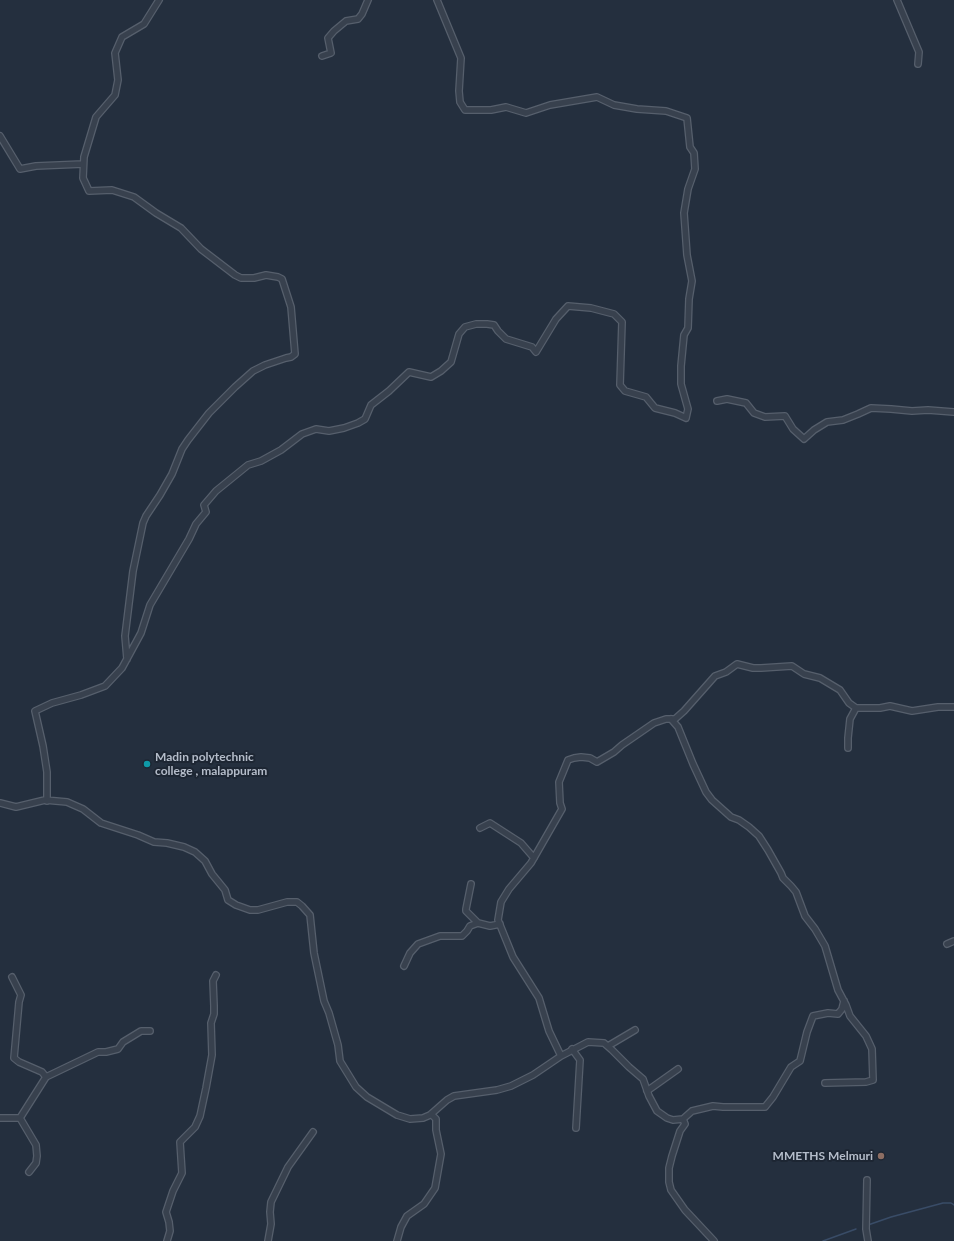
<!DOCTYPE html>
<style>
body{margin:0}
canvas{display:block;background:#242f3e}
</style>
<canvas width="954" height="1241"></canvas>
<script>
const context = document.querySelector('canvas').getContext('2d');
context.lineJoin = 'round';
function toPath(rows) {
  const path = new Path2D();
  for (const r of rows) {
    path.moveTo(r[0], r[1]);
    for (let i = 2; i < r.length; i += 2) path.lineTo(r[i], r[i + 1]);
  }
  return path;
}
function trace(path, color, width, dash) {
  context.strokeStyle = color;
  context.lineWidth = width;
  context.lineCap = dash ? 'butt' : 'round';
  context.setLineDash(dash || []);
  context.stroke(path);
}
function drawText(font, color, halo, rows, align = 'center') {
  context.font = font + ' Lato,sans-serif';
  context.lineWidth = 4;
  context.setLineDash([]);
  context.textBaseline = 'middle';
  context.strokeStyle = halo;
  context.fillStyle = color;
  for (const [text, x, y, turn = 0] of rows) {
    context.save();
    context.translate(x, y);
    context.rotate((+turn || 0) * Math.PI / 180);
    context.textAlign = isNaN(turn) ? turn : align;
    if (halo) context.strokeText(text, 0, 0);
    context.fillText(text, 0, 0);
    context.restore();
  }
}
const stream = toPath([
 [868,1225,891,1217,943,1203,951,1203,954,1205],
 [823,1241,856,1229]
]);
const minor = toPath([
 [897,0,919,52,918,64],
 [322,56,331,53,328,38,334,31,346,21,358,19,362,14,368,0],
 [0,136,20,169,36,166,83,164],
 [717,401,727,399,746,403,754,413,765,417,785,416,793,429,804,439,814,430,827,422,843,420,858,414,871,408,891,409,912,411,928,410,954,412],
 [127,659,125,636,133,571,143,523,146,516,160,495,172,474,182,449,188,440,209,413,235,387,253,371,265,365,286,358,291,357,295,354,291,307,282,279,278,277,266,275,254,278,241,278,235,275,201,249,181,228,156,213,134,197,112,190,89,191,83,178,84,157,96,117,115,95,118,80,115,53,122,37,144,24,159,0],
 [671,719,678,727,693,764,706,792,712,800,731,817,739,820,749,827,759,836,768,850,781,873,783,878,791,886,796,892,805,916,815,929,825,946,838,990,846,1005,850,1016,866,1036,872,1049,873,1080,866,1082,825,1083],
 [848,748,848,738,850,719,856,708],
 [47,801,47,772,43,746,35,711,52,703,81,695,105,686,122,668,141,633,150,605,189,539,196,524,206,512,204,505,216,491,248,465,261,461,281,450,302,434,316,429,329,431,344,428,358,423,365,419,371,405,389,391,409,372,431,377,441,371,451,362,459,334,465,327,476,324,487,324,494,325,498,331,506,339,532,347,536,352,556,319,568,306,591,308,614,314,622,322,620,385,625,391,646,397,655,408,675,413,686,418,688,409,681,384,681,366,684,335,688,328,689,299,692,281,687,255,684,213,688,189,695,169,694,153,690,147,687,118,666,111,637,109,614,105,597,97,550,105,526,113,506,107,491,110,465,110,460,102,459,91,461,58,437,0],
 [0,803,16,807,45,800,67,802,83,809,101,823,138,835,154,842,167,843,184,847,195,852,205,861,212,874,225,890,228,900,236,905,250,910,258,910,287,902,297,902,302,906,310,915,314,953,324,1001,329,1013,338,1045,340,1061,356,1087,367,1097,397,1115,410,1119,423,1118,430,1115,447,1100,454,1096,497,1090,511,1086,533,1075,561,1056,588,1042,604,1043,612,1050,629,1067,643,1079,649,1096,657,1111,667,1118,673,1120,683,1119,685,1124,680,1131,672,1156,669,1168,669,1182,671,1190,685,1210,714,1241],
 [480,828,490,823,521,843,534,858],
 [471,884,466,909,466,911,478,923],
 [947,944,954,941],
 [404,966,410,953,418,944,440,936,462,936,467,931,470,926,478,923,490,926,500,924],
 [12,977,21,995,19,1002,14,1058,19,1062,42,1072,46,1077],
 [608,1046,635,1030],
 [572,1049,580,1060,576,1128],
 [561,1056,549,1031,539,998,513,957,498,920,501,902,509,889,531,863,562,809,560,803,559,782,568,760,574,758,581,757,590,758,597,762,614,752,622,745,654,723,666,719,675,719,684,711,715,676,726,672,737,664,753,668,761,668,792,666,804,674,820,678,840,690,849,703,856,708,880,708,890,706,912,711,938,707,954,707],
 [647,1091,678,1069],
 [0,1118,20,1118],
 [683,1119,692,1111,713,1106,723,1107,765,1107,773,1097,791,1067,800,1061,807,1032,813,1016,828,1013,838,1014,842,1009,844,1001],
 [29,1172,36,1163,37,1156,36,1145,20,1118,46,1077,98,1052,106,1052,118,1049,123,1042,141,1031,150,1031],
 [867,1180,866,1229,868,1241],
 [167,1241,170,1231,169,1222,166,1212,173,1191,182,1173,180,1142,195,1127,200,1116,206,1088,212,1055,211,1023,214,1014,214,1006,213,981,216,975],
 [268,1241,271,1224,270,1212,271,1202,288,1167,313,1132],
 [397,1241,401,1227,407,1216,424,1204,435,1188,441,1154,436,1130,436,1119,431,1114]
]);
const markers = [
 [147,764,4,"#0f9aa8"],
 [881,1156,4,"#8d6e63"]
];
const poiNames = [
 ["Madin polytechnic",155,757],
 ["college , malappuram",155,771],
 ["MMETHS Melmuri",873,1156,"right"]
];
trace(stream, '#394c67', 1.5);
trace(minor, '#565f6c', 8);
trace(minor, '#38414e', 5.5);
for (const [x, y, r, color] of markers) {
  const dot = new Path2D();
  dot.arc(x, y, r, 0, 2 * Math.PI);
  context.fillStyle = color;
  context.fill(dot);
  trace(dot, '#1d2633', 1.5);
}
drawText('bold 12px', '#b4bcc9', '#1d2633', poiNames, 'left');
</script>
